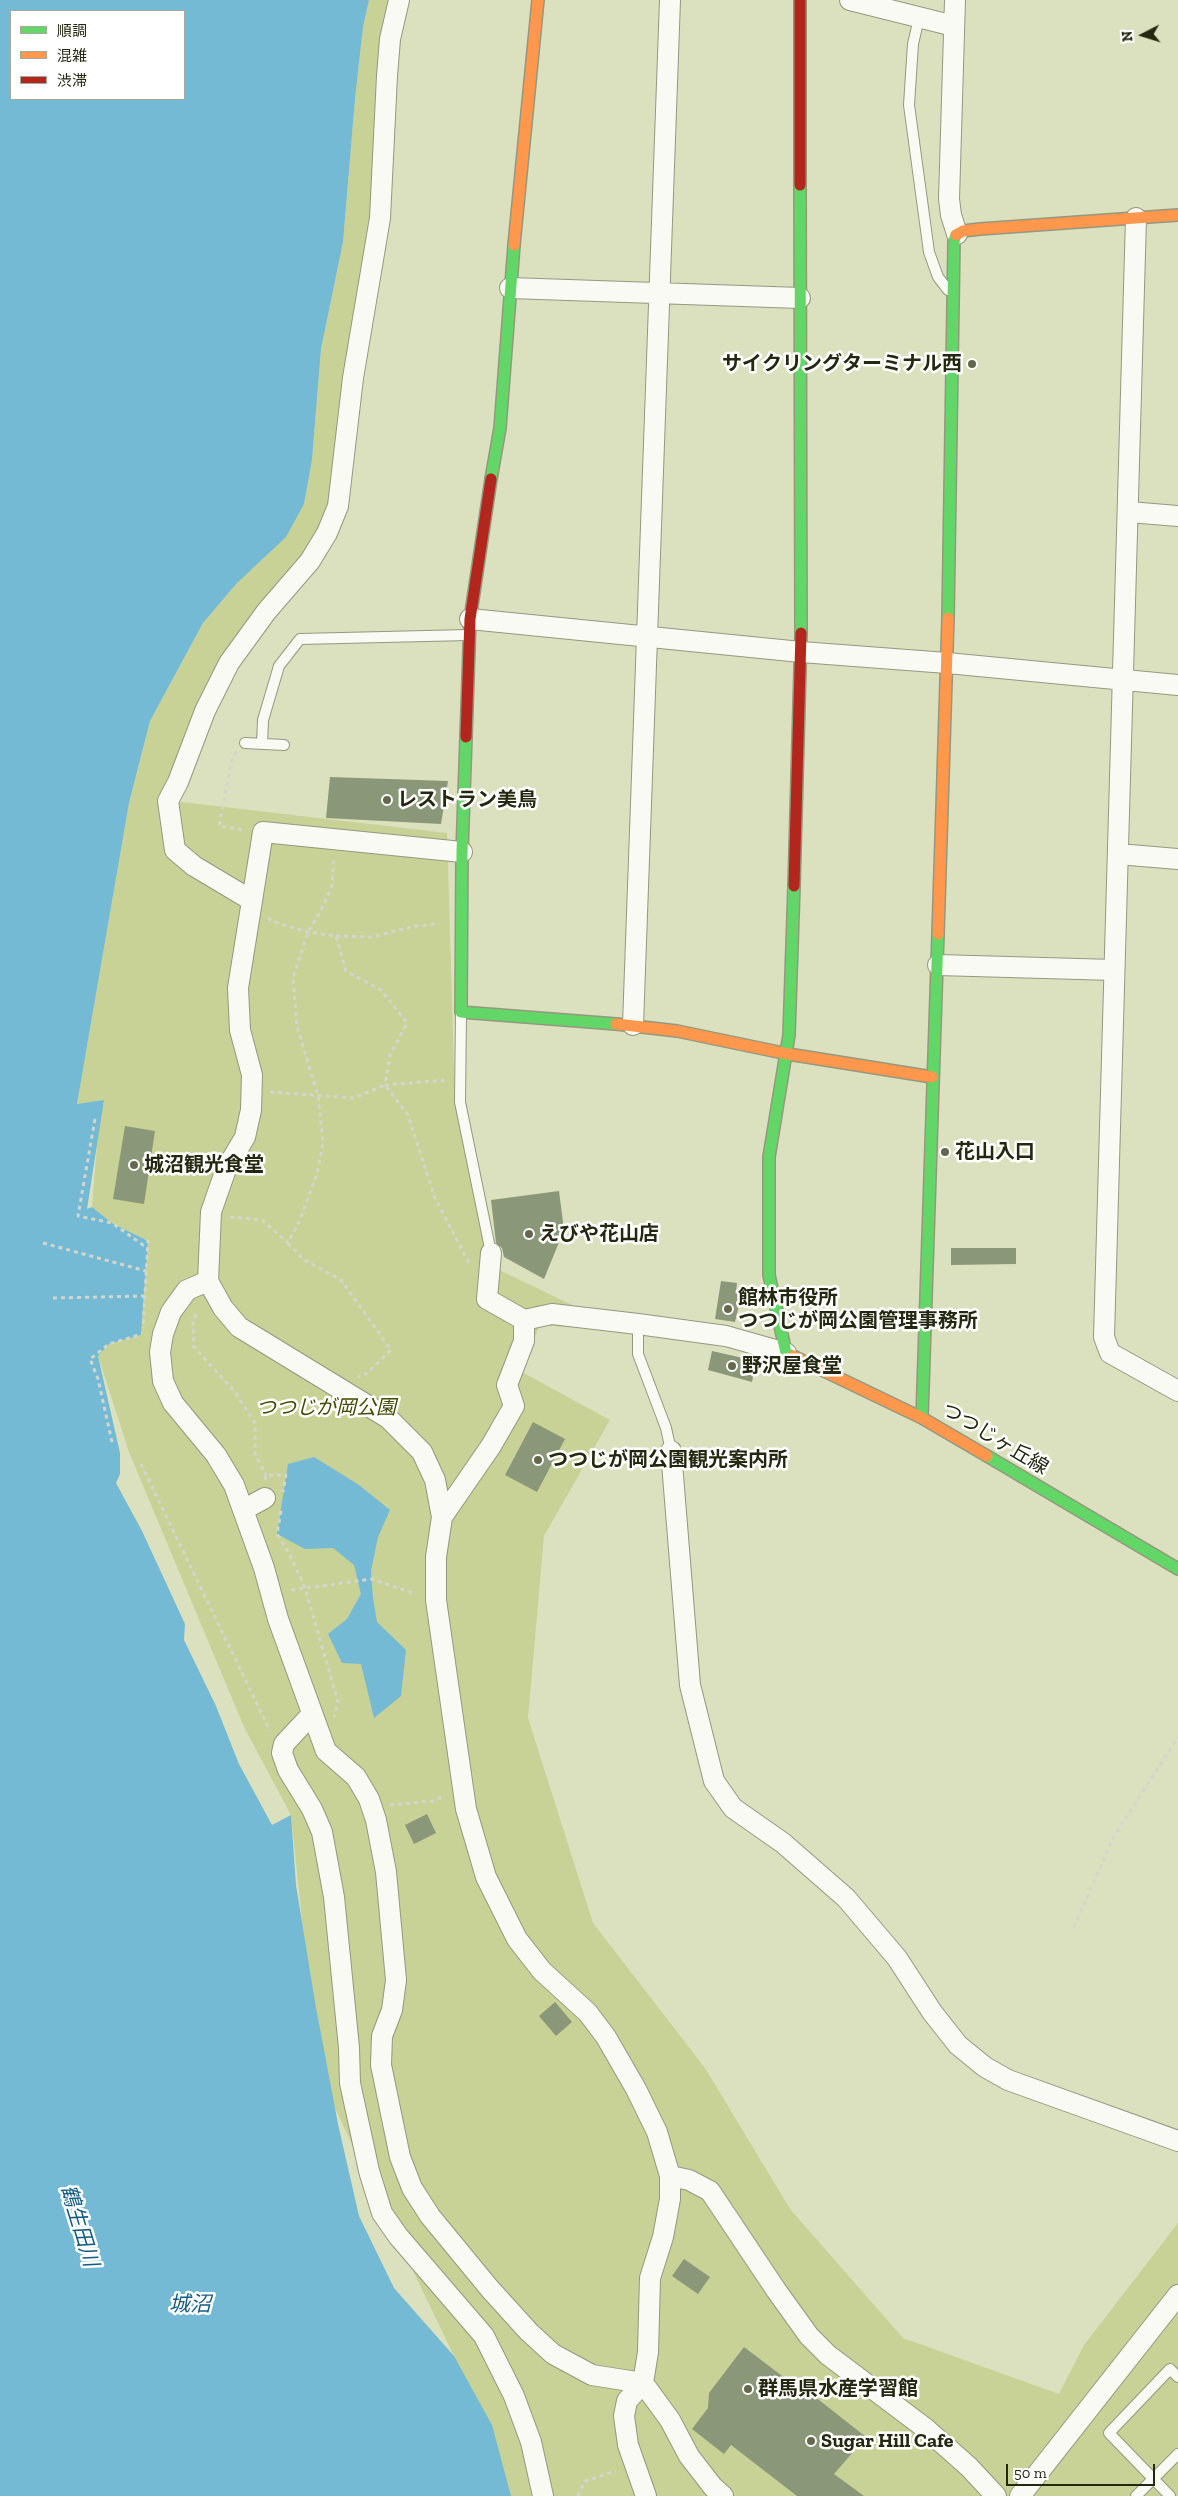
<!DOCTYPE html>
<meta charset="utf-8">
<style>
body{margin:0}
#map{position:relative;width:1178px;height:2496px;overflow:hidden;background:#dbe1bf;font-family:"Zilla Slab","Noto Sans JP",serif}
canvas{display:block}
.legend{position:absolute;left:10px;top:10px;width:175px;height:90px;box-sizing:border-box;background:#fff;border:1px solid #a7a99f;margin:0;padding:6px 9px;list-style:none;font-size:15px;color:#242810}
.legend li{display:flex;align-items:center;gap:10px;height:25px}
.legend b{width:25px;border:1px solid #a7a99f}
.north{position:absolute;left:1118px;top:10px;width:50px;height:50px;-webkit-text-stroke:4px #fff;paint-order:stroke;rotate:265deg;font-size:14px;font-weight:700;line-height:20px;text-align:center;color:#242810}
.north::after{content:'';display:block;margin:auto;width:18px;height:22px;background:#242810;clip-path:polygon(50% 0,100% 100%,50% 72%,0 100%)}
.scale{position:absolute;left:1006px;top:2464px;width:149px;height:22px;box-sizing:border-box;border:2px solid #242810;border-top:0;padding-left:6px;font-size:15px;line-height:18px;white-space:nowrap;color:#242810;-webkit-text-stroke:4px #fff;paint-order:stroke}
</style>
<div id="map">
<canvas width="1178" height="2496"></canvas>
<ul class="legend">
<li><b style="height:6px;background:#63d668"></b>順調</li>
<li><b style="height:6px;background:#ff974d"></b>混雑</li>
<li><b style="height:6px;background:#b3261e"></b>渋滞</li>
</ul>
<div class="north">N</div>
<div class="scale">50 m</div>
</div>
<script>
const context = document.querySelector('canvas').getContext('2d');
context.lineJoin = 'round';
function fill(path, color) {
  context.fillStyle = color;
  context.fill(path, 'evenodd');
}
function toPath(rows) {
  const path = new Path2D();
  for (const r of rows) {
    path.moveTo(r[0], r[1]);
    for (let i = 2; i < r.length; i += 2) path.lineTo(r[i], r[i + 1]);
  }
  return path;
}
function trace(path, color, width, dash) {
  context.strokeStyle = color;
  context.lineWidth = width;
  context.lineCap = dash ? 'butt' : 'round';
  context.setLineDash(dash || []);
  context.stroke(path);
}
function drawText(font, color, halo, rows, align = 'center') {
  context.font = font + ' "Zilla Slab","Noto Sans JP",serif';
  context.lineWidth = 5;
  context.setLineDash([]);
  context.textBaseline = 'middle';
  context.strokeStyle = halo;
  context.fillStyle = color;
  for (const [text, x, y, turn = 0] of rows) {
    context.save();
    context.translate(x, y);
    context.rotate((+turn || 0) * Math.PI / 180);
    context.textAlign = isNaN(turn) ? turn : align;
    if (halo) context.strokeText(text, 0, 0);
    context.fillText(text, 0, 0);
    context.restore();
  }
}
const green = toPath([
 [369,0,394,0,371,231,326,518,299,562,251,616,207,685,183,744,173,801,447,833,455,1101,491,1266,572,1305,567,1327,540,1325,520,1371,610,1420,544,1536,528,1718,593,1923,705,2068,790,2209,903,2338,1059,2394,1084,2345,1178,2223,1178,2496,500,2496,454,2356,318,2073,291,1815,244,1727,129,1452,98,1356,109,1344,141,1335,148,1241,112,1223,92,1207,99,1121,104,1101,77,1104,129,803,150,721,203,623,304,504,312,460,321,349,343,242,355,99,363,27]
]);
const water = toPath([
 [0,0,369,0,363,27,355,99,343,242,321,349,312,460,304,504,286,537,237,583,203,623,150,721,129,803,77,1104,104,1100,87,1209,92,1207,112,1223,148,1241,141,1335,109,1344,98,1356,120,1453,120,1474,116,1483,142,1531,185,1624,184,1640,216,1706,239,1764,272,1825,291,1815,296,1885,315,2002,338,2124,359,2216,394,2288,454,2356,492,2425,511,2496,0,2496],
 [184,11,184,99,11,99,11,11],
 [314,1457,359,1485,390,1510,378,1537,371,1571,373,1598,377,1622,406,1650,401,1696,374,1718,361,1664,342,1663,328,1634,347,1619,361,1594,354,1565,333,1548,305,1549,277,1534,288,1464]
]);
const building = toPath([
 [330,777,448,781,441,824,326,818],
 [125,1126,155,1131,144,1204,113,1199],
 [559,1191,564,1230,544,1279,504,1257,502,1248,496,1243,491,1200],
 [951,1248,1016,1248,1016,1264,951,1265],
 [721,1281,737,1283,736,1292,742,1293,735,1322,715,1319],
 [712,1351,756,1361,752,1382,708,1370],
 [533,1422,565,1439,537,1492,505,1475],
 [427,1814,436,1833,414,1844,405,1825],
 [555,2002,572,2022,556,2036,539,2016],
 [684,2259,710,2277,698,2294,672,2276],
 [744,2347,798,2388,800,2385,866,2437,834,2474,864,2496,797,2496,731,2445,724,2454,692,2429,708,2408,709,2393]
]);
const path = toPath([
 [237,752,232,758,219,826,245,830],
 [268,918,271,921,308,932,336,936,346,971,381,990,407,1023,390,1055,385,1085,447,1080],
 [336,936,372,937,414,926,439,924],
 [270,1092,354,1098,385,1085,408,1115,435,1198,470,1265],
 [95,1119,78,1216,112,1223,143,1245,148,1241,143,1328],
 [230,1217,262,1220,288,1243,299,1222,317,1174,323,1143,318,1096,297,1026,293,978,308,932,319,914,332,886,334,857],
 [43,1243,146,1271],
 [288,1243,303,1259,341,1280,391,1350,367,1373,358,1377],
 [53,1298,145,1296],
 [196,1314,193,1320,194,1347,235,1392,255,1423,255,1454,266,1475],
 [112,1442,98,1379,90,1359,109,1344,142,1334],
 [141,1464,270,1731],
 [265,1480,266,1475,286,1475,283,1492],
 [281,1511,277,1534,289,1553,305,1588,338,1702,334,1717],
 [291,1590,372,1579,416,1594],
 [390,1805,432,1801,445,1796],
 [1074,1927,1113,1838,1178,1737],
 [578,2496,585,2481,616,2471]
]);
const lane = toPath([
 [919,18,913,44,909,105,929,252,938,277,948,290],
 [245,743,284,745],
 [262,744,263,720,279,666,300,639,468,635],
 [461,1012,460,1102,491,1253],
 [638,1324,638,1354,666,1428,671,1451],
 [1136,2496,1178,2454],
 [1170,2496,1109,2433,1170,2369,1178,2377]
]);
const street = toPath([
 [850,0,954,26],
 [955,0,949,199,951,215,957,234],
 [1136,218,1104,1337,1110,1353,1178,1391],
 [510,288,800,298],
 [1129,512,1178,516],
 [470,619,801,652,947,663,1178,685],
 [462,852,263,832,238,988,240,1030,252,1075,251,1110,245,1137,226,1169,211,1212,208,1281,223,1308,239,1327,388,1418,422,1452,435,1480,442,1517,436,1557,436,1600,466,1809,486,1877,517,1939,542,1971,588,2013,606,2037,636,2089,657,2132,670,2176,670,2199,663,2237,650,2278,648,2352,643,2383,670,2420,689,2456,713,2487,723,2496],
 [1118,854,1178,859],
 [251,900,194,866,175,850,168,801,178,782,205,711,229,663,266,612,310,561,327,533,338,506,353,378,380,218,387,76,390,39,399,0],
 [938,965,1114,970],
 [633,1025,670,0],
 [491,1253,487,1299,524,1320,552,1314,638,1324,726,1336,786,1353],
 [208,1281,187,1290,171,1312,163,1334,160,1352,163,1381,173,1403,216,1455,234,1485,264,1568,278,1619,326,1751,356,1777,369,1799,376,1820,386,1872,396,1980,392,2010,382,2036,381,2065,400,2157,412,2188,430,2216,490,2289,529,2332,553,2354,592,2375,643,2383],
 [671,1451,690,1685,714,1781,733,1808,783,1843,846,1898,897,1958,932,2012,958,2045,985,2067,1008,2080,1178,2141],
 [243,1510,265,1498],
 [442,1517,491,1446,514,1406,507,1385,524,1341,524,1320],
 [312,1714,284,1744,282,1753,288,1770,312,1809,322,1832,334,1897,349,2048,350,2083,369,2171,382,2213,398,2236,484,2336,514,2396,531,2442,543,2496],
 [670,2176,689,2180,710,2191,776,2290,809,2336,828,2355,925,2428,969,2467,996,2496],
 [643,2383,627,2401,624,2416,628,2445,646,2496],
 [1020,2496,1178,2295]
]);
const fast = toPath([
 [800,185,801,633],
 [491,479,500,428,514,245],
 [948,618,954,241,956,235],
 [466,737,462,852,461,1012,616,1024],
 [793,1356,786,1353,769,1275,769,1157,789,1035,794,886],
 [922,1418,938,934],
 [987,1456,1178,1569]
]);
const slow = toPath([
 [956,235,963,231,980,229,1178,215],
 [514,245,538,0],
 [938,934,948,618],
 [616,1024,677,1031,788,1054,932,1077],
 [793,1356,922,1418,987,1456]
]);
const jam = toPath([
 [800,0,800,185],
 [466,737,470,619,491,479],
 [794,886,801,633]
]);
const markers = [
 [972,364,5,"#64694d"],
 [387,800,5,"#64694d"],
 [945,1152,5,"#64694d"],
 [134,1165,5,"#64694d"],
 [529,1234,5,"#64694d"],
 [728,1309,5,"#64694d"],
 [732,1366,5,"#64694d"],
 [538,1460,5,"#64694d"],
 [748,2389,5,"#64694d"],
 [811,2441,5,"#64694d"]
];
const poiNames = [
 ["サイクリングターミナル西",962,364,"right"],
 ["レストラン美鳥",397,800],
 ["花山入口",955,1152],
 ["城沼観光食堂",144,1165],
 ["えびや花山店",539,1234],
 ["館林市役所",738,1298],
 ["つつじが岡公園管理事務所",738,1321],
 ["野沢屋食堂",742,1366],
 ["つつじが岡公園観光案内所",548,1460],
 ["群馬県水産学習館",758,2389],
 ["Sugar Hill Cafe",821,2441]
];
const parkNames = [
 ["つつじが岡公園",326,1408]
];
const streetNames = [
 ["つつじヶ丘線",995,1439,31]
];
const waterNames = [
 ["鶴生田川",79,2226,73],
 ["城沼",190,2305]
];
fill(green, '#c8d196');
fill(water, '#74bad5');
fill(building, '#8b9779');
trace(lane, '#95987f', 12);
trace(street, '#95987f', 22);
trace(fast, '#95987f', 14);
trace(slow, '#95987f', 14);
trace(jam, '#95987f', 14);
trace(path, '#d4d6cb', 3, [4, 4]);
trace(lane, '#fafaf5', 10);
trace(street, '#fafaf5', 20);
trace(fast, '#63d668', 11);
trace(slow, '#ff974d', 11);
trace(jam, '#b3261e', 11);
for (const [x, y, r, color] of markers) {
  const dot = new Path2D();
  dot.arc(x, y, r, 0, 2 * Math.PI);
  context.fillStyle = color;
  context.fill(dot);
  trace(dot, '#fff', 2);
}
drawText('bold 20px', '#242810', '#fff', poiNames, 'left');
drawText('italic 20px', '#424900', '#fff', parkNames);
drawText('20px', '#242810', '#fff', streetNames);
drawText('italic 21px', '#135d81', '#fff', waterNames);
</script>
